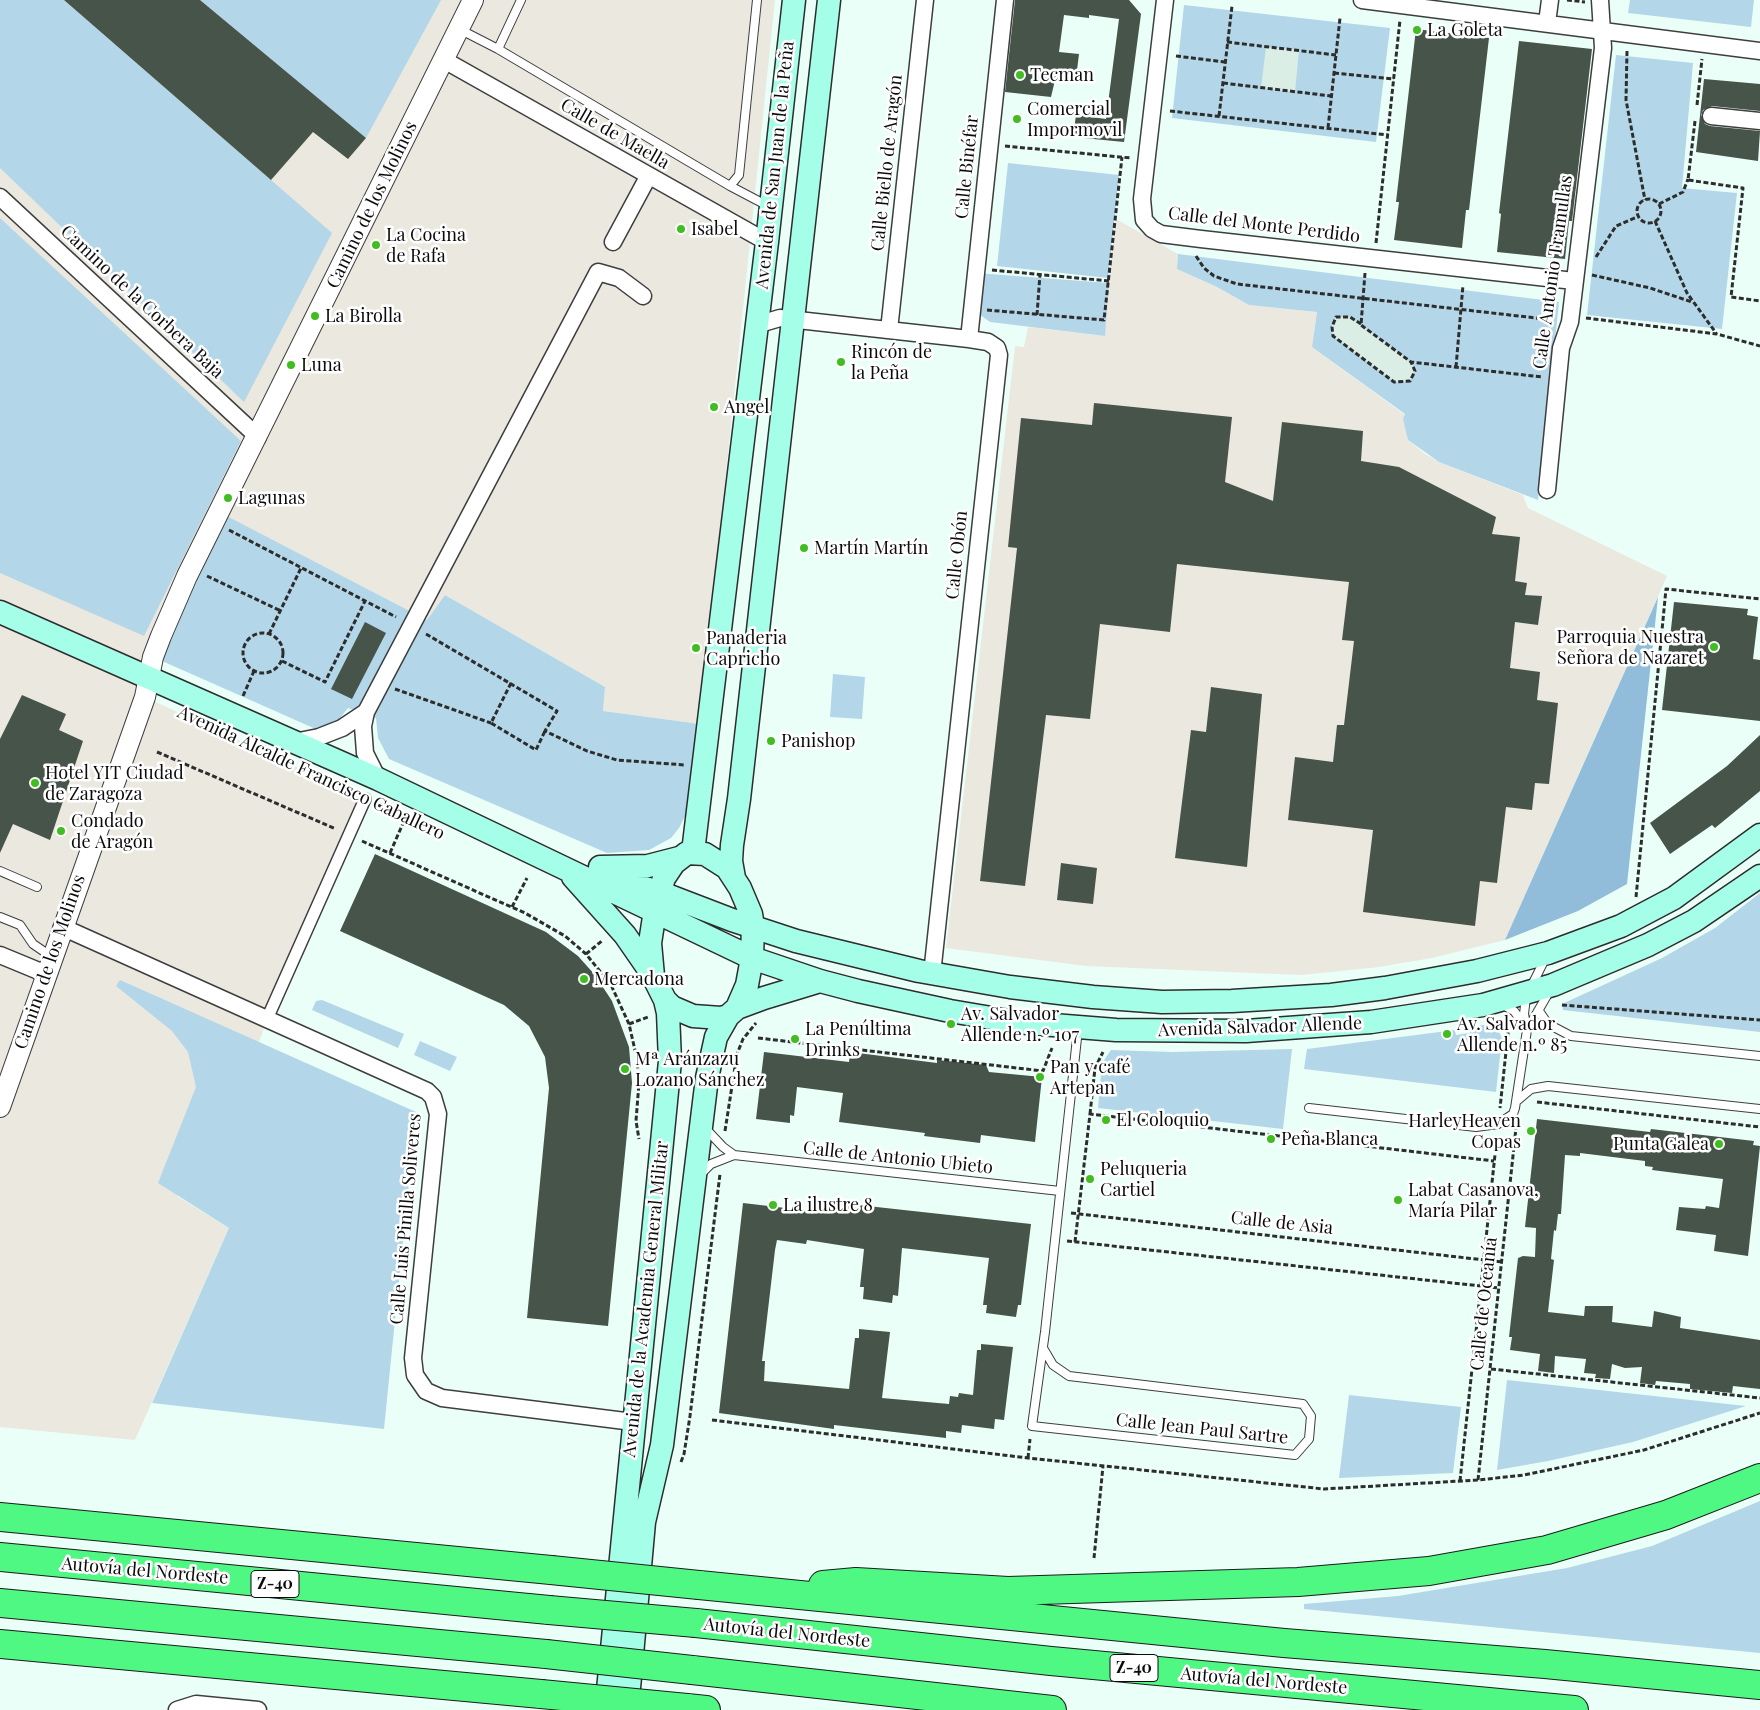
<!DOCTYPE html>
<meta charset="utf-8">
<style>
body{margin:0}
canvas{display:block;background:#eafff8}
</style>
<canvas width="1760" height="1710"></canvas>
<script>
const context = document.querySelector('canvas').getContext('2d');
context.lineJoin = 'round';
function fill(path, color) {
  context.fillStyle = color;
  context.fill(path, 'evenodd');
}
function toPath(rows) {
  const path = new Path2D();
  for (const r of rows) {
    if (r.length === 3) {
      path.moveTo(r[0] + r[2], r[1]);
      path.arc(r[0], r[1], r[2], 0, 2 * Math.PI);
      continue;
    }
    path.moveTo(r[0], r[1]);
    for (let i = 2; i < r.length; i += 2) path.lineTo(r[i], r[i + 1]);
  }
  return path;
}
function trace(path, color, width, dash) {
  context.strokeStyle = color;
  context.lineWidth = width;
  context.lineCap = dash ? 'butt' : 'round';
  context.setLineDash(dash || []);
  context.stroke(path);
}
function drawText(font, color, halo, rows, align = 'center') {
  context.font = font + ' "Playfair Display",serif';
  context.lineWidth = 5;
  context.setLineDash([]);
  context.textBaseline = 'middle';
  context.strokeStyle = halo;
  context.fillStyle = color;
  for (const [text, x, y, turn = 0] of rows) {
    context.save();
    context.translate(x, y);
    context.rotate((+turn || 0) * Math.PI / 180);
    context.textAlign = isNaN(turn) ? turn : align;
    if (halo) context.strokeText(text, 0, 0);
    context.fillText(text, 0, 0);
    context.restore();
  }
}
const industrial = toPath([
 [0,0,775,0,700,724,603,711,605,687,445,595,427,620,220,513,145,697,365,799,267,1019,259,1042,177,1196,229,1228,135,1440,0,1427],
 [1116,219,1178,254,1177,269,1217,287,1249,305,1317,312,1312,347,1405,415,1408,440,1425,454,1439,462,1523,495,1528,508,1667,576,1505,940,1432,958,1379,967,1301,975,1086,966,946,948,1015,346,1024,347,1028,327,1105,336,1104,320]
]);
const green = toPath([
 [0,0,64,0,332,233,244,402,0,168],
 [200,0,441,0,366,138],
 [1630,0,1754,0,1751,27,1628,13],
 [1184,5,1390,28,1376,142,1172,118],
 [1616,55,1693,63,1682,188,1737,193,1722,329,1587,315],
 [1008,163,1119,175,1108,278,997,266],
 [0,218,241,441,144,636,0,573],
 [1178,254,1559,302,1538,500,1439,462,1408,440,1403,419,1405,414,1312,347,1317,312,1249,305,1217,287,1177,269],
 [976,273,1109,283,1105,336,990,322,972,309],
 [219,512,427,620,445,595,605,687,603,711,700,724,689,799,685,816,679,828,671,838,649,850,607,853,389,759,378,738,376,718,348,708,327,734,153,657],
 [833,674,865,677,862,719,830,717],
 [1760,893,1760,1032,1563,1010,1562,1004,1662,958,1715,928],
 [120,980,416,1112,384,1429,152,1403,229,1228,158,1183,196,1087,188,1052,172,1031,116,986],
 [322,1000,404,1034,398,1048,312,1010,316,1001],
 [1489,1024,1497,1028,1502,1038,1496,1092,1304,1069,1307,1049,1455,1030,1456,1035,1470,1033,1469,1027],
 [420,1041,457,1057,450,1071,414,1055],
 [1292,1049,1283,1129,1098,1108,1102,1063,1111,1050,1172,1052],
 [1507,1380,1746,1406,1633,1442,1548,1461,1497,1470],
 [1349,1395,1461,1407,1453,1473,1339,1478],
 [1760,1501,1760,1653,1304,1609,1304,1604,1398,1596,1567,1568,1652,1546]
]);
const forest = toPath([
 [1658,597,1627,884,1578,911,1505,940]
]);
const plaza = toPath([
 [1266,47,1299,50,1295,92,1261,88],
 [1336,317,1350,317,1411,362,1415,371,1410,381,1394,382,1333,336,1332,327]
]);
const building = toPath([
 [64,0,200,0,366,138,348,159,313,132,271,180],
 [1015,0,1129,0,1141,14,1124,142,1073,137,1076,115,1106,119,1119,19,1089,15,1089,18,1064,15,1059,52,1079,54,1076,78,1056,76,1051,97,1005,92],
 [1416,29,1489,38,1469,210,1466,210,1462,248,1394,240,1399,202,1396,202],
 [1519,41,1592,49,1572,221,1569,221,1565,259,1497,252,1501,214,1499,213],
 [1704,79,1760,84,1760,111,1712,106,1703,110,1701,115,1705,124,1710,126,1760,131,1758,161,1696,152],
 [1094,403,1232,417,1225,482,1273,501,1282,422,1363,431,1361,461,1399,467,1496,517,1492,534,1520,537,1515,581,1527,583,1525,595,1542,596,1538,625,1515,622,1510,668,1540,672,1537,700,1558,703,1549,784,1535,783,1532,810,1506,807,1497,883,1480,881,1475,926,1363,912,1373,830,1288,820,1295,757,1333,762,1337,725,1344,725,1354,641,1342,640,1349,582,1177,564,1170,632,1100,624,1090,719,1046,715,1025,886,980,881,1017,548,1008,547,1021,418,1092,425],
 [1674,602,1748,609,1747,615,1758,617,1753,659,1760,660,1760,721,1662,710],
 [365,622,386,633,352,699,331,689],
 [1211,687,1262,694,1247,867,1175,858,1191,730,1206,732],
 [22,695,66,714,59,730,83,741,50,840,13,824,0,853,0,739],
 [1760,735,1760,791,1715,828,1712,825,1670,854,1650,823,1727,766],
 [375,854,546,932,578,956,595,975,612,1001,629,1047,632,1083,608,1326,527,1318,549,1088,545,1057,529,1026,504,1005,340,931],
 [1061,863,1097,868,1093,904,1057,900],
 [764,1052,849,1062,850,1052,937,1063,937,1060,986,1065,989,1072,1042,1077,1035,1142,981,1135,980,1143,924,1136,925,1133,839,1122,843,1093,797,1087,794,1116,790,1115,790,1123,756,1119],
 [1537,1119,1650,1132,1651,1129,1754,1141,1753,1145,1760,1146,1748,1256,1714,1251,1716,1235,1676,1230,1679,1207,1705,1209,1706,1206,1719,1208,1723,1179,1652,1170,1653,1167,1645,1166,1645,1161,1580,1153,1580,1156,1565,1155,1561,1214,1558,1214,1556,1231,1554,1230,1551,1259,1554,1260,1548,1312,1584,1316,1585,1306,1613,1306,1612,1322,1652,1327,1654,1311,1681,1317,1680,1328,1760,1340,1760,1389,1733,1386,1732,1393,1690,1389,1690,1384,1656,1381,1655,1385,1640,1383,1642,1367,1625,1368,1612,1364,1610,1379,1595,1378,1596,1374,1584,1373,1586,1359,1555,1356,1554,1373,1538,1371,1540,1354,1510,1350,1512,1337,1509,1337,1518,1258,1523,1256,1535,1257,1536,1228,1525,1227],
 [813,1200,1031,1224,1021,1305,1018,1305,1016,1317,986,1313,987,1305,983,1305,989,1258,902,1248,898,1296,893,1295,892,1303,863,1299,864,1287,860,1287,864,1249,807,1240,806,1244,777,1240,775,1250,762,1361,765,1361,764,1381,849,1389,855,1338,859,1338,859,1329,890,1332,882,1398,949,1404,950,1396,958,1397,959,1393,973,1395,977,1350,981,1350,981,1344,1013,1347,1004,1420,995,1419,994,1429,962,1425,961,1433,946,1431,946,1438,834,1425,834,1429,719,1413,743,1203,811,1211]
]);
const path = toPath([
 [1567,0,1585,2],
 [1227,42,1336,55],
 [1627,51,1626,100,1645,200],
 [1176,56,1225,62],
 [1334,73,1394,79],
 [1223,83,1331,96],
 [1697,105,1702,59],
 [1170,111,1388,135],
 [1219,116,1232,6],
 [1695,121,1688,180,1743,188,1731,297,1760,301],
 [1328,128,1340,18],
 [1005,146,1131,158],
 [1649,211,12],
 [1659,204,1683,192,1688,179],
 [1655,221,1687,293,1716,333],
 [1376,243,1400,20],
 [1196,256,1204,268,1214,276,1237,284,1554,320],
 [1596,257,1616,226,1639,216],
 [992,270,1109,281],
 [1365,273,1361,325,1411,362,1542,377],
 [1592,275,1650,288,1692,302],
 [987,310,1104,320,1122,157],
 [1037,315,1040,274],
 [1586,318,1717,334,1760,346],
 [1361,324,1350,317,1336,317,1332,327,1333,336,1394,382,1410,381,1415,371,1411,362],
 [1456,367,1463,285],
 [229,530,396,617],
 [207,576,281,611],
 [263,653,20],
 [269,634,301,568],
 [426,634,557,711,545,731,587,751,617,760,685,765],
 [282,661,325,682,365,601],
 [511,683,491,723,536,750,545,731],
 [395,689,491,723],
 [243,696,254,671],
 [157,752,336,829],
 [331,783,352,793],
 [378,805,409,819],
 [362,841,525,913,565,936,586,954,611,985,629,1024,637,1059,639,1083,636,1121,639,1139],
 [390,853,404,821],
 [1636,897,1666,589,1760,599],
 [512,907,527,878],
 [586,954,603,940],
 [1562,1005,1760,1020],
 [1495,1023,1508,1033,1500,1108],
 [629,1024,648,1017],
 [758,1038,1043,1071,1052,1048],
 [1537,1102,1760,1127],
 [1090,1114,1095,1068,1103,1052],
 [725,1131,737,1054,743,1039,756,1023],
 [1071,1213,1502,1262],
 [1067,1241,1499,1288],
 [1075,1242,1090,1114,1494,1161],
 [1491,1369,1760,1398],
 [712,1420,1028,1458,1324,1489,1478,1480,1524,1475,1644,1450,1760,1413],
 [1028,1458,1030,1439],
 [681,1462,684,1454,690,1416,720,1174],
 [1478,1480,1516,1128],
 [1460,1481,1497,1136],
 [1094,1558,1103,1466]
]);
const service = toPath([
 [459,29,498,49,730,186,739,175,757,0],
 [498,49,521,0],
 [730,186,768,206],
 [0,871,37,887],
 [0,917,20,925,33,944,52,957],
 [1531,987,1545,959],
 [1526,997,1524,1014,1527,1030],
 [1503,1005,1514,1011,1524,1024],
 [1539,1011,1548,1024,1571,1036,1760,1056],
 [1518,1100,1531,1089,1548,1086,1760,1109],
 [1309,1108,1476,1127,1498,1124,1513,1114,1515,1108,1527,1030,1549,992],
 [706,1129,723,1147,734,1155],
 [700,1175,711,1164,734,1155,1060,1191],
 [1043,1348,1053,1365,1069,1376,1303,1404,1311,1416,1309,1439,1295,1455,1032,1426,1045,1332,1078,1029]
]);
const pedestrian = toPath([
 [267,1019,365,799]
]);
const minor = toPath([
 [1165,0,1142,199,1144,220,1152,229,1161,234,1201,239,1574,281],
 [1362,0,1760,51],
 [1547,23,1550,0],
 [444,60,767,242],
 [1711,116,1760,121],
 [0,197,258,437],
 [613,242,648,177],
 [756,330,763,323,780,318,969,339,988,342,997,348,999,355,932,974],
 [889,330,925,0],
 [969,339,1005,0],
 [1547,490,1561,348,1570,322,1603,48,1600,0],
 [294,742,319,737,342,728,366,712],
 [378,779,365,753,363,726,366,712,598,272,619,278,643,296],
 [62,927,427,1091,433,1097,438,1114,413,1358,415,1375,426,1391,442,1398,633,1422],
 [0,955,46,974],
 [177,1710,196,1704,258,1710]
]);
const tertiary = toPath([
 [0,1107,145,697,153,657,161,636,187,576,473,0]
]);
const secondary = toPath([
 [0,612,378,779,752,958,820,981,858,991,950,1011,1015,1022,1116,1030,1246,1031,1371,1022,1483,1005,1553,985,1648,945,1694,921,1760,876],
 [693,852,767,242,794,0],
 [600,867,648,866,679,858],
 [604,876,659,892,732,920,796,941,919,971,1010,987,1093,997,1162,1002,1232,1001,1331,995,1385,988,1477,971,1548,953,1621,926,1674,898,1760,835],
 [573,877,625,935,652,974],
 [734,878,731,861,732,845,739,799,829,0],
 [665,1000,672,1007,693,1016,721,1018,728,1016,737,1008,764,998,820,981],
 [606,1710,670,1061,668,1013,665,1000,653,976,650,943,656,904,664,878,674,863,687,853,705,854,727,868,740,888,751,914,753,926,752,958,747,985,737,1008],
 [627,1710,644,1522,662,1445,707,1078,716,1037,728,1016]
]);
const motorway = toPath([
 [0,1517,551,1570],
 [0,1557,549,1610],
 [699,1585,1284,1643,1545,1664,1760,1685],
 [823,1585,856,1582,1008,1591,1298,1582,1429,1571,1547,1550,1666,1515,1760,1478],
 [0,1603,546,1654],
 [696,1623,1051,1661,1574,1710],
 [0,1644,541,1694],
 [692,1670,1052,1710],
 [687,1708,706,1710]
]);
const motorwayBridge = toPath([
 [551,1570,699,1585],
 [549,1610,696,1623],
 [546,1654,692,1670],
 [541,1694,687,1708]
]);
const markers = [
 [1417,30,5,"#40be21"],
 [1020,75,5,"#40be21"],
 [1017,119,5,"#40be21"],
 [681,229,5,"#40be21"],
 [376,245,5,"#40be21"],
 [315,316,5,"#40be21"],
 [841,362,5,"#40be21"],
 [291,365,5,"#40be21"],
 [714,407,5,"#40be21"],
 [228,498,5,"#40be21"],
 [804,548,5,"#40be21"],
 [1714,647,5,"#40be21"],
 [696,648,5,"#40be21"],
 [771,741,5,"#40be21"],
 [35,783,5,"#40be21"],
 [61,831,5,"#40be21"],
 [584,979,5,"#40be21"],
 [951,1024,5,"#40be21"],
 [1447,1034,5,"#40be21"],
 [795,1039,5,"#40be21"],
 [625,1069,5,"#40be21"],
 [1040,1077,5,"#40be21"],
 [1106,1120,5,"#40be21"],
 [1531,1131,5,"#40be21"],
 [1271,1139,5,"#40be21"],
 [1719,1144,5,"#40be21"],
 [1090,1179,5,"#40be21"],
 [1398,1200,5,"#40be21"],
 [773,1205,5,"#40be21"]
];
const shields = [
 [275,1584,48],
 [1134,1668,48]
];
const shieldNames = [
 ["Z-40",275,1584],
 ["Z-40",1134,1668]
];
const poiNames = [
 ["La Goleta",1427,30],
 ["Tecman",1030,75],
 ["Comercial",1027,109],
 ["Impormovil",1027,130],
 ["Isabel",691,229],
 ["La Cocina",386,235],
 ["de Rafa",386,256],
 ["La Birolla",325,316],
 ["Rincón de",851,352],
 ["la Peña",851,373],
 ["Luna",301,365],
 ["Angel",724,407],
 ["Lagunas",238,498],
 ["Martín Martín",814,548],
 ["Parroquia Nuestra",1704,637,"right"],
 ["Señora de Nazaret",1704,658,"right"],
 ["Panaderia",706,638],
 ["Capricho",706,659],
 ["Panishop",781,741],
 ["Hotel YIT Ciudad",45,773],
 ["de Zaragoza",45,794],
 ["Condado",71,821],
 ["de Aragón",71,842],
 ["Mercadona",594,979],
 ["Av. Salvador",961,1014],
 ["Allende n.º 107",961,1035],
 ["Av. Salvador",1457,1024],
 ["Allende n.º 85",1457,1045],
 ["La Penúltima",805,1029],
 ["Drinks",805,1050],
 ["Mª Aránzazu",635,1059],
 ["Lozano Sánchez",635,1080],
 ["Pan y café",1050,1067],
 ["Artepan",1050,1088],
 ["El Coloquio",1116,1120],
 ["HarleyHeaven",1521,1121,"right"],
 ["Copas",1521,1142,"right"],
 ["Peña Blanca",1281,1139],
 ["Punta Galea",1709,1144,"right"],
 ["Peluqueria",1100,1169],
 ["Cartiel",1100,1190],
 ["Labat Casanova,",1408,1190],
 ["María Pilar",1408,1211],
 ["La ilustre 8",783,1205]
];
const streetNames = [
 ["Calle de Maella",615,134,30],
 ["Calle Biello de Aragón",887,163,-84],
 ["Avenida de San Juan de la Peña",775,165,-84],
 ["Calle Binéfar",967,167,-84],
 ["Camino de los Molinos",372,205,-64],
 ["Calle del Monte Perdido",1264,225,7],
 ["Calle Antonio Tramullas",1553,272,-82],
 ["Camino de la Corbera Baja",142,302,43],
 ["Calle Obón",957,555,-84],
 ["Avenida Alcalde Francisco Caballero",311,773,25],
 ["Camino de los Molinos",50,962,-71],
 ["Avenida Salvador Allende",1260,1027,-2],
 ["Calle de Antonio Ubieto",898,1158,6],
 ["Calle Luis Pinilla Soliveres",406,1219,-85],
 ["Calle de Asia",1282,1223,6],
 ["Avenida de la Academia General Militar",646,1299,-84],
 ["Calle de Oceanía",1484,1304,-84],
 ["Calle Jean Paul Sartre",1202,1429,6],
 ["Autovía del Nordeste",145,1571,5],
 ["Autovía del Nordeste",787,1633,6],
 ["Autovía del Nordeste",1264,1681,5]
];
fill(industrial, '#ebe8df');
fill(green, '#b3d7e9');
fill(forest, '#92bdda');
fill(plaza, '#daeee6');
fill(building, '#47544a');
trace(service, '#3e3e3e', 10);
trace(pedestrian, '#3e3e3e', 14);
trace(minor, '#3e3e3e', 19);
trace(tertiary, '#3e3e3e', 22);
trace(secondary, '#2d2d2d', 25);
trace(motorway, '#1c1c1c', 30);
trace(path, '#2d2d2d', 3, [5, 2.5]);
trace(service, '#fff', 8);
trace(pedestrian, '#fff', 11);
trace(minor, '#fff', 16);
trace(tertiary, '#fff', 20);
trace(secondary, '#a5ffe8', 22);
trace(motorway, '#4ff883', 28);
trace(motorwayBridge, '#1c1c1c', 30, []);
trace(motorwayBridge, '#4ff883', 28);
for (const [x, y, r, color] of markers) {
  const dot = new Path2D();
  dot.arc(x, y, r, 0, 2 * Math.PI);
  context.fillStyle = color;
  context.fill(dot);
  trace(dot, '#fff', 2);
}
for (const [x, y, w] of shields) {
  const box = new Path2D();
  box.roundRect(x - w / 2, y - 13.5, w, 27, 4);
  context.fillStyle = '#fff';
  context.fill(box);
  trace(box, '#0b0b0b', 1);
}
drawText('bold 16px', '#0b0b0b', null, shieldNames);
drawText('18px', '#0b0b0b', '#fff', poiNames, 'left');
drawText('18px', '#0b0b0b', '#fff', streetNames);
</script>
